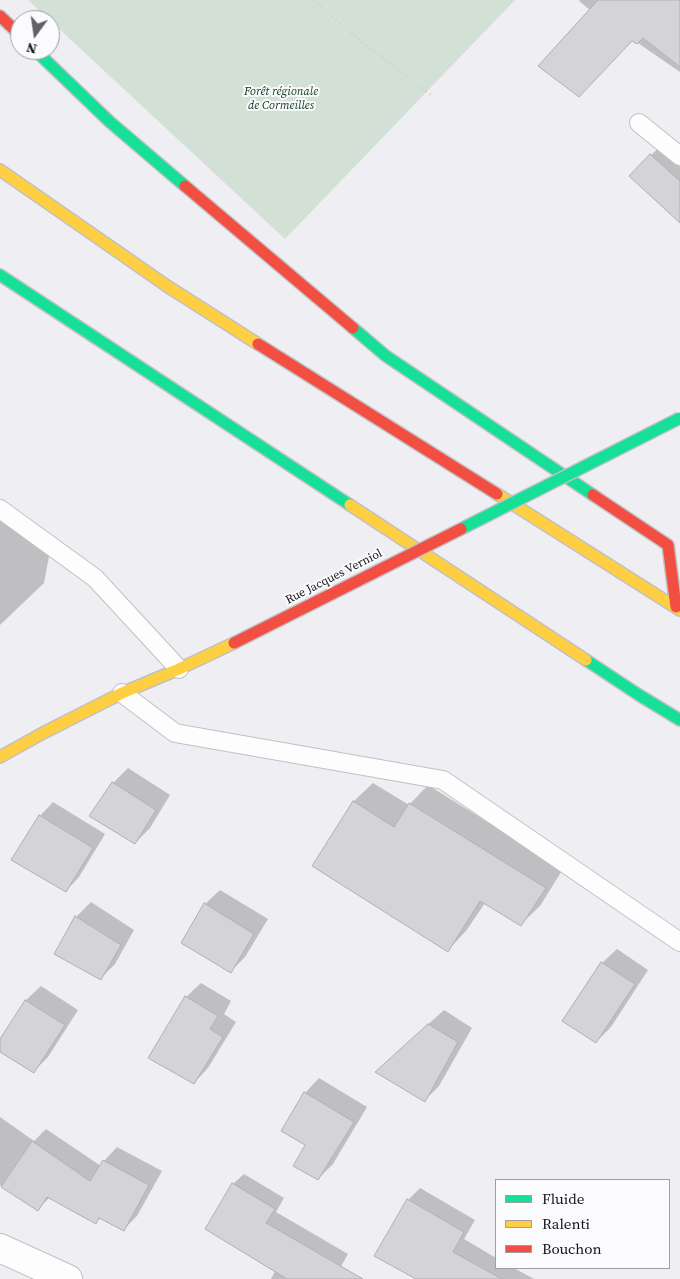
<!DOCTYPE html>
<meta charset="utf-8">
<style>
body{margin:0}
#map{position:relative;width:680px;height:1279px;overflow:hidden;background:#efeff3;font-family:"Source Serif 4",serif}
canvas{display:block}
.legend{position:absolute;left:495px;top:1179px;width:175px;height:90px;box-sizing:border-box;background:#fbfbfe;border:1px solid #9f9fa2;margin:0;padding:6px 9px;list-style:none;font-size:15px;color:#161619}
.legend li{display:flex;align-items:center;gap:10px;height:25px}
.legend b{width:25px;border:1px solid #9f9fa2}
.north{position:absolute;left:10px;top:10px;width:50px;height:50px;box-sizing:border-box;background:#fbfbfe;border:1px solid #9f9fa2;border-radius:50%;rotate:194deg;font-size:14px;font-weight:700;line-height:20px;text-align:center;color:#161619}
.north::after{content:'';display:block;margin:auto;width:18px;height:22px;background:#626265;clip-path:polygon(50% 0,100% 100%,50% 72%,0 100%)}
</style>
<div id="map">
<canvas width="680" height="1279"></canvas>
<ul class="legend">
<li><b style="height:6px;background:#16e098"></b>Fluide</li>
<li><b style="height:6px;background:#ffcf43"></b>Ralenti</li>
<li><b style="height:6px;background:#f24e42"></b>Bouchon</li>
</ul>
<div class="north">N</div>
</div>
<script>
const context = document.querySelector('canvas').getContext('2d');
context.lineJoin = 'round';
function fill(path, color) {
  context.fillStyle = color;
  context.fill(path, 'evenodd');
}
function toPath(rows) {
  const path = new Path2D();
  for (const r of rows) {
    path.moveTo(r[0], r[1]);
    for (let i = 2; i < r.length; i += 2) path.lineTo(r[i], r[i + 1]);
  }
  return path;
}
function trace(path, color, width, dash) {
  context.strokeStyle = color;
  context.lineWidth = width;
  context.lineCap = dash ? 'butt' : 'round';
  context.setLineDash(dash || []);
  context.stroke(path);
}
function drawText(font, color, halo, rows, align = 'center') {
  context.font = font + ' "Source Serif 4",serif';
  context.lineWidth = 4;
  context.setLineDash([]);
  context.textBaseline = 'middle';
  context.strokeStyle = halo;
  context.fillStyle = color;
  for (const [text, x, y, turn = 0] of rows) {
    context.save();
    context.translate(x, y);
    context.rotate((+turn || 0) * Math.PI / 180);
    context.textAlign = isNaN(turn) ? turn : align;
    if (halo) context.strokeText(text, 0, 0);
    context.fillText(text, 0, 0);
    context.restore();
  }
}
const green = toPath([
 [28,0,515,0,285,239]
]);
const shadow = toPath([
 [580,0,680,0,680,72,590,10,579,1],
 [659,147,680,167,680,221,631,176],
 [0,518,50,551,44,583,0,625],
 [128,768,170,795,150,828,135,843,91,816,113,783],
 [373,783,409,805,428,785,563,869,540,906,521,924,485,903,466,931,448,950,313,866,354,801],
 [53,802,105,834,79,877,66,891,40,816],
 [220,890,268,919,245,957,231,971,205,904],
 [91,902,134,930,115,964,100,979,76,917],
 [617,949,648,970,611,1027,596,1042,602,963],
 [201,983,231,1001,224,1014,236,1022,208,1068,194,1083,186,997],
 [41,986,78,1010,48,1057,34,1071,0,1050,0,1041,26,1000],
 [444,1010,472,1028,439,1086,425,1100,391,1058],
 [319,1078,367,1107,333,1164,318,1179,307,1145,305,1093],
 [0,1117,34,1141,46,1129,101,1166,104,1161,117,1147,162,1171,137,1216,123,1230,101,1218,96,1222,50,1197,38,1209,0,1185],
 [244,1174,284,1198,276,1212,348,1254,334,1279,271,1279,275,1271,233,1184],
 [420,1188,475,1220,464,1239,496,1258,496,1268,514,1268,534,1279,419,1279,376,1255,408,1200]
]);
const building = toPath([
 [598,0,680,0,680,67,643,38,637,44,632,41,579,97,538,66,598,0],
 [650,154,680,181,680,223,629,176,650,154],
 [112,782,156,810,135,844,89,816,112,782],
 [353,801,394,827,409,803,546,888,521,926,480,901,448,952,312,866,353,801],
 [39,815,93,848,66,892,11,860,39,815],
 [204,903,254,934,231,973,181,943,204,903],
 [75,916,121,945,101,980,54,954,75,916],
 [601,962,635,984,596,1043,562,1021,601,962],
 [185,996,218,1016,210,1029,223,1037,194,1084,148,1058,185,996],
 [25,1000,65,1025,34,1073,0,1052,0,1039,25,1000],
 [428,1024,458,1042,425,1102,375,1072,428,1024],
 [304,1092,354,1122,318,1180,293,1166,305,1145,281,1131,304,1092],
 [32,1141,90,1181,103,1160,149,1185,124,1231,99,1218,96,1224,47,1197,38,1211,1,1187,32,1141],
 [232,1183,275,1209,266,1223,363,1279,287,1279,205,1229,232,1183],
 [407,1199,464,1232,453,1252,502,1279,416,1279,374,1256,407,1199]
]);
const path = toPath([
 [313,0,358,39,431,95]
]);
const lane = toPath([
 [639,123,680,156],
 [0,509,95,578,179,669],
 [122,693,175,733,443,780,680,942]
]);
const street = toPath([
 [0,1248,68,1279]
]);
const fast = toPath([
 [35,50,110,122,185,186],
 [0,275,350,505],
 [353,328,386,356,593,495],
 [586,660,639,695,680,720]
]);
const slow = toPath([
 [0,170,167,286,258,344],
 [497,494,680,610],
 [350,505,586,660],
 [0,757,43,733,122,693,179,669,234,643]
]);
const jam = toPath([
 [0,16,20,35],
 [185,186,353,328],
 [258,344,497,494],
 [593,495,668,545,676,607]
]);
const fastBridge = toPath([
 [461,529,680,418]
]);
const jamBridge = toPath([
 [234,643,461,529]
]);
const parkNames = [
 ["Forêt régionale",281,92],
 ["de Cormeilles",281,106]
];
const streetNames = [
 ["Rue Jacques Verniol",334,577,-27]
];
fill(green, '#d2e0d6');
fill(shadow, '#0003');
fill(building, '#d4d4d7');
trace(building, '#b0b0b4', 1);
trace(lane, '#c1c1c5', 20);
trace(street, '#c1c1c5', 30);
trace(fast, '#c1c1c5', 14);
trace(slow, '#c1c1c5', 14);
trace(jam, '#c1c1c5', 14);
trace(path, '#d0d0d1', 3, [1, 4]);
trace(lane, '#fdfdfd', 18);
trace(street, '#fdfdfd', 28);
trace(fast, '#16e098', 11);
trace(slow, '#ffcf43', 11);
trace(jam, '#f24e42', 11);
trace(fastBridge, '#c1c1c5', 14, []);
trace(jamBridge, '#c1c1c5', 14, []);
trace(fastBridge, '#16e098', 11);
trace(jamBridge, '#f24e42', 11);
drawText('italic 12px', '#083719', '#fbfbfe', parkNames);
drawText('12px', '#161619', '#fbfbfe', streetNames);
</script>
